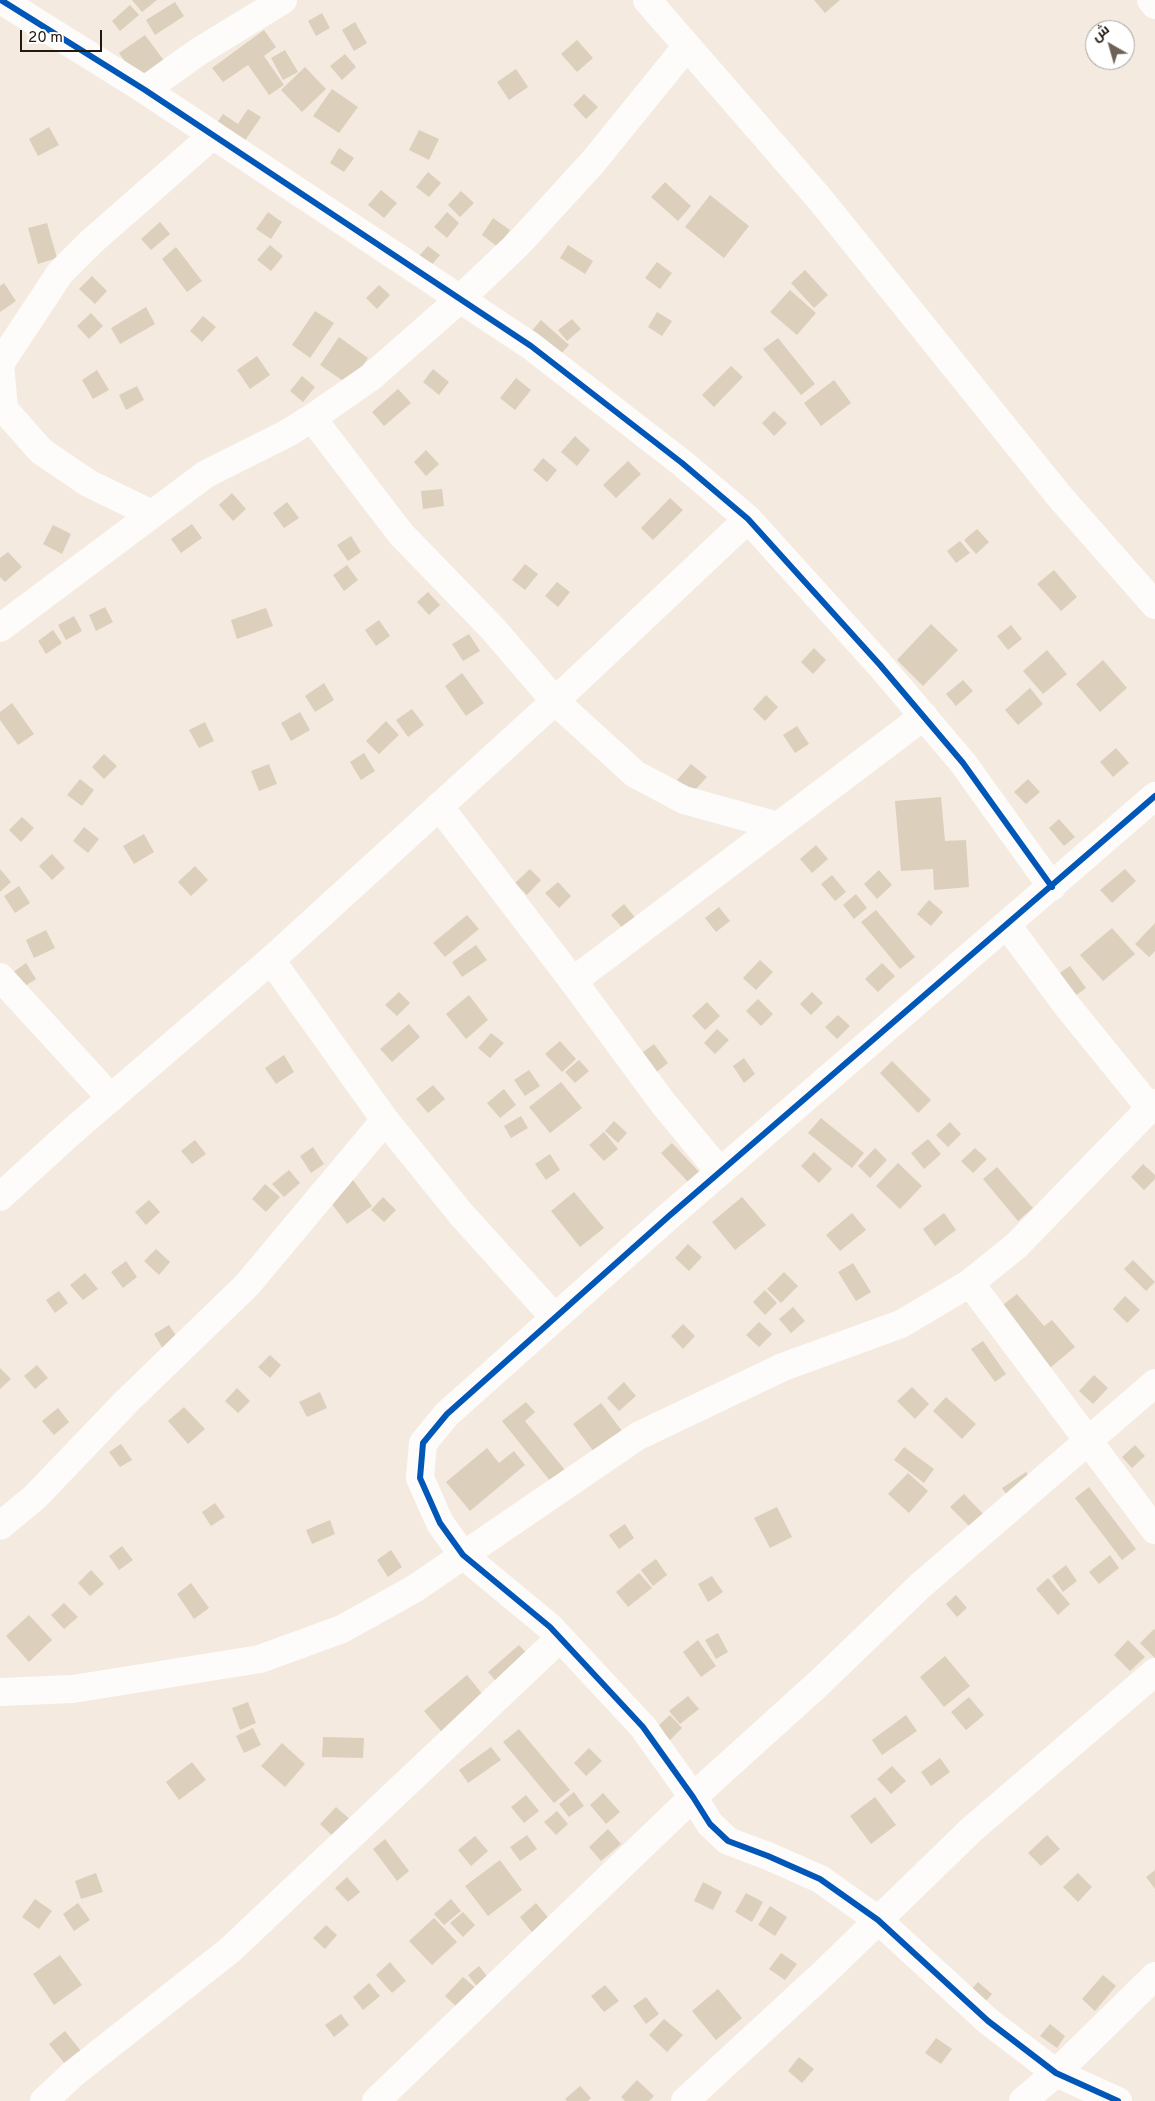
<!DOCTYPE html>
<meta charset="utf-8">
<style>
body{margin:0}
#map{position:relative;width:1155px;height:2101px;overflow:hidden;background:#f4eadf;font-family:Overpass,Cairo,sans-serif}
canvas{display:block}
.north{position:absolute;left:1085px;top:20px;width:50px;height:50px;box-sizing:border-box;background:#fff;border:1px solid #a7a39f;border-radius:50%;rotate:322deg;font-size:14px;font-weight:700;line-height:20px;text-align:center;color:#221910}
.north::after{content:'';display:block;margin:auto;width:18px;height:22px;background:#6c6258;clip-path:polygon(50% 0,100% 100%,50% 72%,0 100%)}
.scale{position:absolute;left:20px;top:30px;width:82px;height:22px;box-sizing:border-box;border:2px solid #221910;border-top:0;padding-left:6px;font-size:15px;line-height:18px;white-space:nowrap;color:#221910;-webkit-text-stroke:4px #fff;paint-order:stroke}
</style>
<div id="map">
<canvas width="1155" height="2101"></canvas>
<div class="north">ش</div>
<div class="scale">20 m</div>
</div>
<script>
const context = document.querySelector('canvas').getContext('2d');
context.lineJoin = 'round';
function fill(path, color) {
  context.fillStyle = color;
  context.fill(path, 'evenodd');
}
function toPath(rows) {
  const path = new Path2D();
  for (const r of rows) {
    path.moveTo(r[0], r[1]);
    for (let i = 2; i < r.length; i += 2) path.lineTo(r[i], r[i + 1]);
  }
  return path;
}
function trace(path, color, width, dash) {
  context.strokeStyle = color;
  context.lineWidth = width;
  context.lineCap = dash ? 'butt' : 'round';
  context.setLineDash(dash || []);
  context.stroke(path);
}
const building = toPath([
 [132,0,157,0,142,12],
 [814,0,840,0,825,13],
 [175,2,184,16,155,35,146,20],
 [130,5,139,15,120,31,112,21],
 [322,13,330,28,316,36,308,21],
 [355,22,367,43,354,51,342,30],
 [264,30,276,47,264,56,284,85,269,95,248,65,223,82,212,68],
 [145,35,165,62,138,80,119,53],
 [577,40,593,58,577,72,561,54],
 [285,50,298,72,283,80,271,58],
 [345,54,356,67,342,80,330,66],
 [305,67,326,89,302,112,281,90],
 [516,69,528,87,509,100,497,82],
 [332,89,358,107,339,133,313,116],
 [584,94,598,107,586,119,573,105],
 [248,109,261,117,240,148,213,129,223,114,238,124],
 [49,127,59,145,38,156,29,139],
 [419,130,439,139,429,160,409,150],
 [339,148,354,158,344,172,330,163],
 [428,172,441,183,429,197,416,187],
 [665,182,691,206,678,221,651,197],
 [381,190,397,203,384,218,368,205],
 [461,191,474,203,460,217,448,205],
 [710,195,749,226,724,258,685,227],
 [268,212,282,222,271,239,256,229],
 [447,212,459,223,447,238,434,227],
 [493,218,510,230,498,247,482,235],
 [160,222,170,234,151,250,141,239],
 [47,223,57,258,38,264,28,228],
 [270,245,283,256,271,271,257,260],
 [568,245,593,261,585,274,560,258],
 [428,246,440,255,429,268,417,258],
 [176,247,202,281,187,292,162,259],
 [657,262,672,273,660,289,645,278],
 [805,270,828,295,814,308,791,283],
 [92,276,107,291,95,304,79,289],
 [4,283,16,301,0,312,0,286],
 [379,285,390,295,377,309,366,298],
 [790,290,816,313,797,335,770,312],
 [146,307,155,324,120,344,111,328],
 [315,311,334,323,310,358,292,345],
 [657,312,672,321,662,336,648,327],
 [91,313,103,326,89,339,77,326],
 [203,316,216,327,202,342,190,331],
 [572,319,581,329,567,341,558,330],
 [541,320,569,345,558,357,530,333],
 [339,337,368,358,349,385,320,365],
 [778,338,815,384,801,395,763,349],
 [257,356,270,375,250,389,237,370],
 [731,366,743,377,714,407,702,395],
 [433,369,449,382,439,395,423,382],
 [97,370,109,390,93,399,82,380],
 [302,376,315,387,303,402,290,391],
 [516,378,531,390,515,410,500,398],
 [834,380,851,403,821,426,804,403],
 [137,386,144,400,126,410,119,395],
 [398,389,411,403,384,426,372,412],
 [774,411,787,423,774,436,762,423],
 [575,436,590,450,577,466,561,452],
 [426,450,439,464,426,476,414,462],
 [543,458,557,470,547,482,533,470],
 [628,461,641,474,616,498,603,485],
 [442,489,444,506,423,509,421,491],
 [232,493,246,509,233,521,219,505],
 [670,498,683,510,653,540,641,528],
 [287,502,299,518,284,528,273,513],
 [192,524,202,538,181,553,171,539],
 [53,525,71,534,62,554,43,544],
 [977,529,989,542,976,554,964,540],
 [351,536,361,552,348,561,337,545],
 [960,541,970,553,956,563,947,551],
 [8,552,22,567,5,582,0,577,0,558],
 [525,564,538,574,525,590,512,580],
 [347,565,358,580,344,591,333,575],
 [1054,570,1077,597,1061,611,1037,584],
 [557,582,570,592,558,607,545,596],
 [428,592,440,605,429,615,417,602],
 [105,607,113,622,96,631,89,615],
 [266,608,273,626,237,639,231,620],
 [74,616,82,631,66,640,58,625],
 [379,620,390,636,376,646,365,630],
 [931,624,958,650,923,686,897,660],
 [1011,625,1022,639,1008,650,997,636],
 [53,630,62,643,46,654,38,641],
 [469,634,480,651,463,661,452,644],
 [814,648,826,660,813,674,801,662],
 [1047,650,1067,674,1043,694,1023,671],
 [1103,660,1127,688,1100,712,1076,684],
 [462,673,484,703,466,716,445,686],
 [963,680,973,691,956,706,946,694],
 [324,683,334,700,315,712,305,696],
 [1030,688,1043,704,1018,725,1005,710],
 [766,695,778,707,765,721,753,709],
 [12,703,34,734,18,745,0,720,0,712],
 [412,709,424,725,408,737,396,720],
 [300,712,310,730,291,741,281,723],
 [386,721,399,735,379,754,366,741],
 [205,722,214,741,199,748,189,730],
 [797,726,809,744,795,753,783,735],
 [1116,748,1129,763,1113,777,1100,762],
 [364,753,375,771,361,780,350,762],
 [104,754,117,766,104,779,92,767],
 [269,764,277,784,259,791,251,771],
 [691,764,707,777,692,793,677,780],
 [80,779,94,790,82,806,67,795],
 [1028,779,1040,792,1026,804,1014,792],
 [941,797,945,841,966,840,969,887,934,890,933,869,901,871,895,801],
 [22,817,34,828,21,842,9,830],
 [1059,819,1075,837,1064,846,1049,828],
 [84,827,99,839,88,853,73,841],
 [144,834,154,852,134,864,123,846],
 [816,845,828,859,812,873,800,859],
 [52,854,65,868,52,880,39,866],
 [195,866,208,880,191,896,178,882],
 [0,869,11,882,0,892],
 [530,869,541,880,527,895,515,883],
 [1125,869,1136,881,1112,903,1100,890],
 [879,870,892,885,877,899,864,884],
 [832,875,846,892,835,901,821,884],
 [558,882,571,896,559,908,545,893],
 [19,886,30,903,15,913,4,896],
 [856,894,867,908,854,919,843,905],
 [929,900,943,912,931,926,917,914],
 [624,904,638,921,626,932,611,915],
 [719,907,730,921,716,932,705,918],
 [876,910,915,957,900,969,861,922],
 [467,915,479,929,445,957,433,943],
 [1155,923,1155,951,1149,957,1135,944],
 [1112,928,1135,954,1103,981,1080,955],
 [46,930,55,948,34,958,26,940],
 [476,945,487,960,462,977,452,962],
 [760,960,773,972,756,990,743,978],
 [26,963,36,979,19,990,9,975],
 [882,963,895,976,878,992,865,979],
 [1070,966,1086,988,1071,999,1054,977],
 [399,992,410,1003,397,1016,385,1005],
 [812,992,823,1003,811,1015,800,1004],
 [469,995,488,1020,466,1039,446,1014],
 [758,999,773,1014,761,1026,746,1011],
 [707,1002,720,1016,705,1030,692,1016],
 [838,1015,850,1026,837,1039,825,1027],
 [409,1024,420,1037,392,1062,380,1049],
 [717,1029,729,1040,715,1054,704,1043],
 [491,1033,504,1043,490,1058,478,1048],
 [560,1041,576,1059,562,1072,545,1054],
 [654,1044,668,1063,650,1077,636,1057],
 [284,1055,294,1072,276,1084,265,1068],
 [744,1058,755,1074,744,1083,733,1066],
 [579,1060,589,1071,575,1083,565,1072],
 [892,1061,931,1100,918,1113,880,1073],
 [529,1070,540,1086,525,1096,514,1080],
 [561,1082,582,1108,550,1133,529,1107],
 [433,1085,445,1099,428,1113,416,1099],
 [504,1089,516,1105,500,1118,487,1103],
 [521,1116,528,1128,511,1138,504,1126],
 [821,1118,864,1153,852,1168,808,1133],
 [614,1121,627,1133,618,1143,605,1131],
 [950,1122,961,1134,948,1147,936,1135],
 [604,1132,618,1149,604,1161,589,1145],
 [928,1139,941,1154,924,1169,911,1153],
 [195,1140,206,1154,192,1164,181,1151],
 [672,1143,701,1174,690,1184,661,1153],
 [313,1147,324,1164,311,1173,300,1156],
 [875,1148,887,1160,870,1178,858,1166],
 [975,1148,987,1159,973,1173,961,1161],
 [814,1152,832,1169,819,1183,801,1166],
 [550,1154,560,1170,546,1180,535,1164],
 [898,1163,922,1186,900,1209,876,1186],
 [1143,1164,1155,1175,1155,1179,1144,1190,1131,1177],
 [997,1167,1033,1208,1018,1221,983,1179],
 [289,1170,300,1183,284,1197,272,1184],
 [348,1173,372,1206,347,1224,322,1191],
 [265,1184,280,1197,266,1212,252,1199],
 [574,1192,604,1228,580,1247,551,1211],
 [383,1197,396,1210,384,1222,371,1210],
 [742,1197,766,1225,735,1250,712,1222],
 [149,1200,160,1212,146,1225,135,1212],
 [852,1213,866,1230,840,1251,826,1235],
 [944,1213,956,1230,935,1246,923,1229],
 [688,1244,702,1257,689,1271,675,1258],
 [156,1249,170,1262,159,1275,144,1261],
 [1133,1260,1155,1282,1146,1291,1124,1269],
 [126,1261,137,1277,123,1288,111,1272],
 [853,1263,871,1292,856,1301,838,1272],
 [784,1272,798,1286,781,1303,767,1289],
 [85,1273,98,1289,83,1300,70,1285],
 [765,1290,777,1303,765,1315,753,1302],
 [59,1291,68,1303,55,1313,46,1300],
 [1017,1294,1044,1326,1052,1320,1075,1347,1050,1368,999,1308],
 [1125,1296,1140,1310,1127,1323,1113,1309],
 [793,1307,805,1321,791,1333,779,1319],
 [759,1322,772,1334,759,1347,746,1335],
 [683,1324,695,1336,683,1349,671,1336],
 [169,1325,179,1340,163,1349,154,1334],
 [983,1341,1006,1374,995,1382,971,1349],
 [270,1355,281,1365,270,1378,258,1367],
 [37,1365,48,1378,35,1389,24,1376],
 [0,1368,11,1379,0,1389],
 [1094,1375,1108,1388,1093,1404,1079,1391],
 [624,1382,636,1396,619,1411,607,1398],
 [912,1387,929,1404,915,1419,897,1401],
 [237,1388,250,1401,238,1413,225,1401],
 [320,1392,327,1408,307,1417,299,1402],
 [946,1397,976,1424,962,1439,933,1411],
 [526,1402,535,1412,525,1421,565,1470,551,1482,502,1421],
 [601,1403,622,1431,594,1452,573,1424],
 [184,1407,205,1429,188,1444,168,1421],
 [58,1408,69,1422,54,1435,42,1421],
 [121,1444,132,1460,120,1467,109,1452],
 [1135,1445,1145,1456,1132,1468,1122,1457],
 [904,1447,934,1469,924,1483,894,1460],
 [487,1448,499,1463,514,1451,525,1465,470,1511,446,1482],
 [1026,1472,1035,1486,1012,1503,1002,1488],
 [908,1473,928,1491,909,1513,888,1494],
 [1089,1487,1136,1549,1122,1560,1075,1498],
 [964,1494,988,1519,975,1532,950,1507],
 [215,1503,225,1517,211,1526,202,1512],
 [777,1507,792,1537,770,1548,754,1518],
 [330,1520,335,1534,312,1544,306,1530],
 [625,1524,634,1538,619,1549,609,1535],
 [122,1546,133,1560,119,1570,109,1556],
 [391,1550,402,1567,388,1577,377,1560],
 [1110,1555,1119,1568,1099,1584,1089,1572],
 [656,1559,667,1575,653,1586,641,1570],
 [1066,1565,1077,1581,1063,1592,1052,1576],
 [91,1570,104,1584,90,1596,78,1583],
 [639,1573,652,1588,628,1607,616,1592],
 [712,1576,723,1592,708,1602,698,1584],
 [1048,1578,1070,1604,1058,1615,1036,1589],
 [191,1583,209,1608,194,1619,177,1594],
 [956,1595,967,1608,957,1617,946,1604],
 [64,1603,78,1617,64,1629,51,1615],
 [29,1615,52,1640,29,1662,6,1636],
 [1154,1629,1155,1630,1155,1658,1140,1643],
 [718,1633,728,1652,716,1659,705,1640],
 [698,1640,716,1666,701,1677,683,1652],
 [1128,1640,1145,1657,1130,1671,1114,1655],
 [519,1645,531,1658,500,1686,488,1672],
 [945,1656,970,1686,944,1707,920,1677],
 [467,1675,488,1701,446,1737,424,1711],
 [688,1696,699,1709,680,1724,669,1711],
 [969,1697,984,1715,966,1730,951,1712],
 [248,1702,256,1723,240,1730,232,1708],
 [670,1715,682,1728,670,1740,657,1727],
 [906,1715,917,1731,882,1755,872,1740],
 [253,1728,261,1745,244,1753,236,1736],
 [519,1729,570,1790,554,1803,503,1742],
 [323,1737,364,1738,363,1758,322,1757],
 [282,1743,305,1764,285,1787,261,1766],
 [491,1747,501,1760,468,1783,459,1770],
 [589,1748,602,1761,586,1776,574,1763],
 [940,1758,950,1772,931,1786,921,1772],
 [192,1762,206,1780,179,1800,166,1782],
 [892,1766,906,1781,891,1794,877,1779],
 [574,1792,584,1806,569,1817,559,1804],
 [603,1793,620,1812,606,1824,590,1805],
 [526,1795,539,1811,524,1823,511,1807],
 [875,1797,896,1825,871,1844,850,1816],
 [336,1807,353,1822,337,1840,320,1824],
 [557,1811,568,1824,556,1835,544,1822],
 [608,1829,621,1844,601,1861,589,1847],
 [527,1835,537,1849,520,1861,510,1847],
 [1047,1835,1060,1849,1041,1866,1028,1853],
 [475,1836,488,1851,471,1866,458,1850],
 [385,1839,409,1871,397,1881,373,1849],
 [500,1860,522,1890,488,1916,465,1886],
 [1155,1870,1155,1889,1146,1877],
 [96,1873,103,1892,81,1899,75,1881],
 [1078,1873,1092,1887,1078,1902,1063,1887],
 [347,1877,360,1892,348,1902,335,1888],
 [703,1882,722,1892,713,1910,694,1901],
 [746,1893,763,1902,752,1922,735,1912],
 [35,1899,52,1911,39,1929,22,1917],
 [451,1899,461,1911,444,1925,434,1914],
 [78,1903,90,1920,74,1931,63,1914],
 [536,1903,552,1922,535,1936,520,1917],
 [770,1906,787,1917,775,1936,758,1925],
 [463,1912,475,1925,463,1937,450,1923],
 [434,1918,457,1942,432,1965,409,1941],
 [326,1925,337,1935,325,1949,313,1938],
 [781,1953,797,1964,785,1980,769,1969],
 [60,1955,82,1985,54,2005,33,1974],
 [390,1962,406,1981,392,1993,376,1975],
 [479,1966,490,1980,479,1989,468,1975],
 [1103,1975,1116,1986,1095,2011,1082,1999],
 [463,1977,478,1990,460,2010,445,1996],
 [978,1982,992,1994,981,2007,967,1994],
 [369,1983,380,1996,363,2010,353,1997],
 [605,1985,619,2001,604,2012,591,1996],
 [718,1989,742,2018,716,2040,692,2011],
 [646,1997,659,2014,646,2024,633,2006],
 [341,2014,349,2025,334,2037,325,2025],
 [664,2019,683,2035,667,2052,649,2035],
 [1050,2024,1065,2036,1057,2048,1040,2036],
 [65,2031,85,2056,69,2069,49,2044],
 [936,2038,952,2049,941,2064,925,2053],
 [799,2057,814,2069,802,2083,788,2071],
 [637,2080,654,2096,649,2101,625,2101,621,2097],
 [580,2086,591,2098,588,2101,567,2101,565,2099]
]);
const minor = toPath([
 [1,0,145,90,531,346,682,463,748,519,880,665,963,763,1052,887],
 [647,0,819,198,1060,497,1155,605],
 [1151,0,1155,5],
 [145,90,198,52,283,0],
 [312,418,401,534,493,629,555,701,635,774,684,800,778,826],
 [152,514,88,483,41,451,4,409,0,364,60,273,91,242,213,135],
 [0,628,206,474,286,434,312,418,371,377,460,299,518,244,593,162,687,46],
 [439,806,573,981,663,1103,720,1172],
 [1007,925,1068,1007,1150,1108],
 [271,960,385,1120,461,1214,555,1318],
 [0,977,111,1098],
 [573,981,924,716],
 [0,1197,70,1133,271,960,555,701,748,519],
 [970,1283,1155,1530],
 [0,1526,35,1497,127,1401,247,1285,385,1120],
 [0,1692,73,1689,260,1659,342,1629,414,1589,638,1436,783,1367,901,1324,970,1283,1017,1245,1155,1103],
 [44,2101,74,2073,230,1950,560,1638],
 [376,2101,693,1797,818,1684,920,1586,1155,1383],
 [685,2101,825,1972,971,1830,1155,1672],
 [1023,2101,1056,2073,1155,1976],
 [1118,2101,1056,2073,988,2021,878,1920,820,1879,768,1856,728,1841,710,1824,693,1797,643,1727,550,1627,463,1555,440,1523,420,1478,423,1443,447,1414,669,1216,1155,796]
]);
const cycleway = toPath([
 [1,0,145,90,531,346,682,463,748,519,880,665,963,763,1052,887],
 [1118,2101,1056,2073,988,2021,878,1920,820,1879,768,1856,728,1841,710,1824,693,1797,643,1727,550,1627,463,1555,440,1523,420,1478,423,1443,447,1414,669,1216,1155,796]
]);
fill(building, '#dccfbc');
trace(minor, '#fdfcfa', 28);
trace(cycleway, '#0057b8', 6);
</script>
